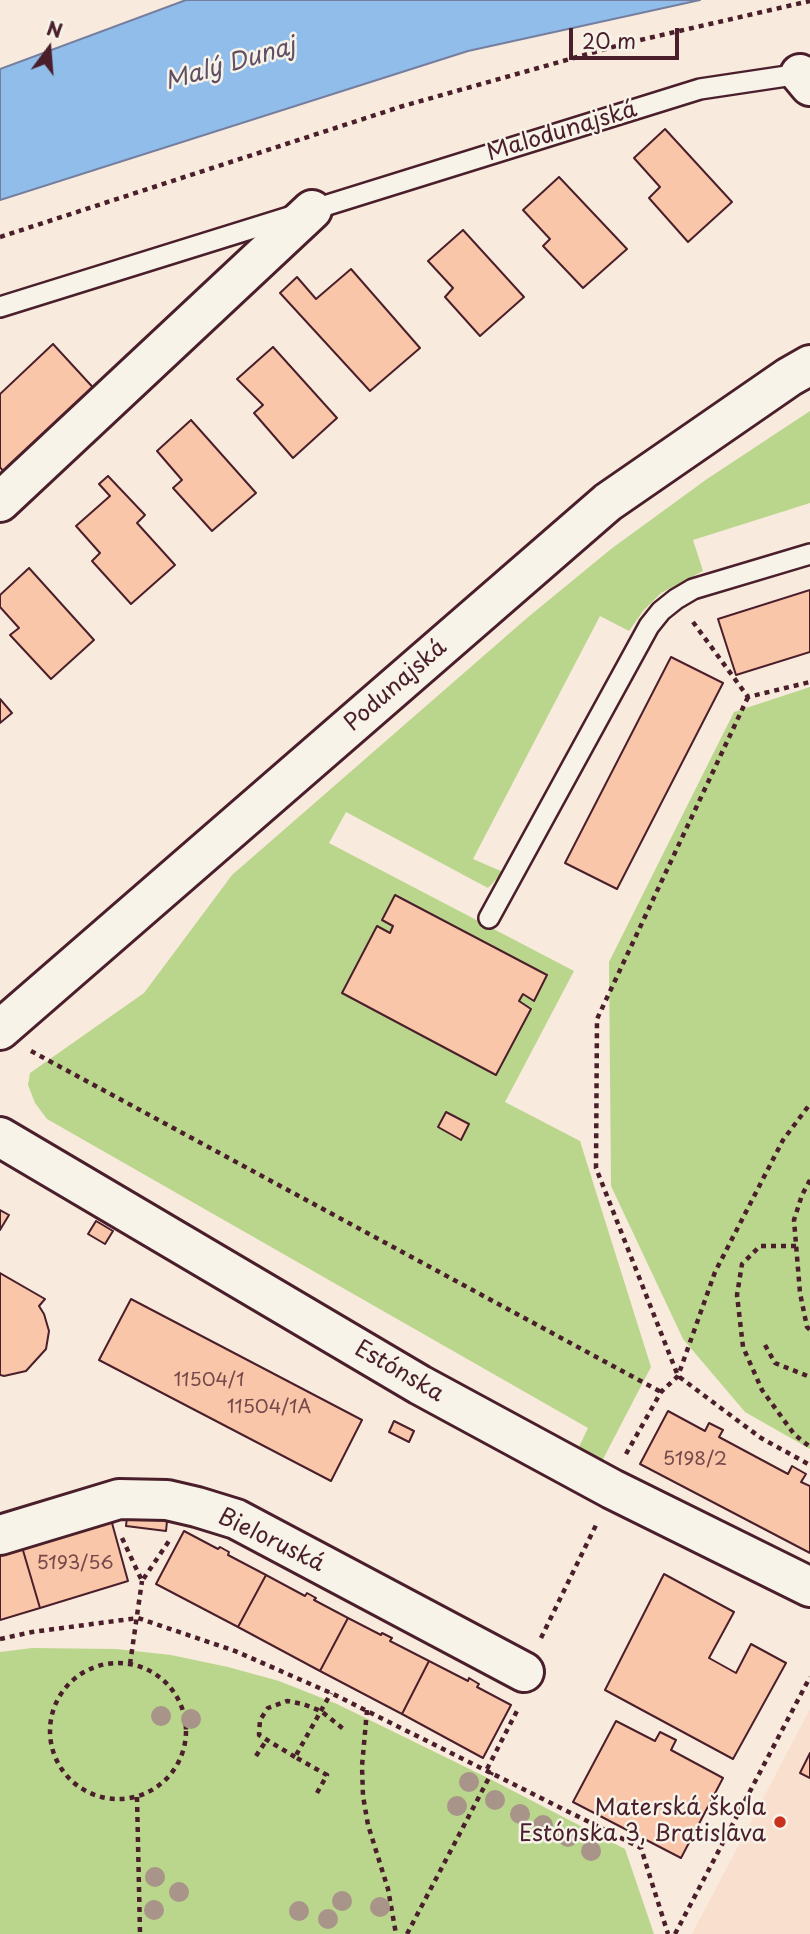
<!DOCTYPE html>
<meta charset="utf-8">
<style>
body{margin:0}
#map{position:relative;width:810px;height:1934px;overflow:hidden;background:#f8eadc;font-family:"Playpen Sans",sans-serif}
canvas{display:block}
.north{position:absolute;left:14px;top:14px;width:70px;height:70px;-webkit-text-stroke:5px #f7f3e8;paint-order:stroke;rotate:16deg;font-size:19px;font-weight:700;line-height:28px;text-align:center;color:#4a1f2b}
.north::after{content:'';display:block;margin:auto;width:24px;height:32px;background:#4a1f2b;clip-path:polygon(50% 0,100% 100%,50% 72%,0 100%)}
.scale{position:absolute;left:569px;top:28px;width:110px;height:32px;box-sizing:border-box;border:4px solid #4a1f2b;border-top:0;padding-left:9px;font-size:21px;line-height:24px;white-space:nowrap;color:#4a1f2b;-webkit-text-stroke:5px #f7f3e8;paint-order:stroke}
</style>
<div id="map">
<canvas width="810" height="1934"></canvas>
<div class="north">N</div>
<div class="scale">20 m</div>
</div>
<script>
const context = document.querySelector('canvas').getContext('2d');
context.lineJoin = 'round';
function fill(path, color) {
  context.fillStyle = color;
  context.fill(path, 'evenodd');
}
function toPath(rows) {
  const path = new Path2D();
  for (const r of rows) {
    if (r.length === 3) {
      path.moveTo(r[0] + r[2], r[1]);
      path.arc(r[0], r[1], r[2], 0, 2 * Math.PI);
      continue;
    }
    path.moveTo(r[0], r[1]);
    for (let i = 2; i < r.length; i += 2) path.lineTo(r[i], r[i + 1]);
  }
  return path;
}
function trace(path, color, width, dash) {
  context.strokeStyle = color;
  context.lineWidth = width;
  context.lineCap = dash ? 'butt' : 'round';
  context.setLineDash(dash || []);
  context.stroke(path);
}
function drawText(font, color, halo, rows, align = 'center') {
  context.font = font + ' "Playpen Sans",sans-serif';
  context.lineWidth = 5;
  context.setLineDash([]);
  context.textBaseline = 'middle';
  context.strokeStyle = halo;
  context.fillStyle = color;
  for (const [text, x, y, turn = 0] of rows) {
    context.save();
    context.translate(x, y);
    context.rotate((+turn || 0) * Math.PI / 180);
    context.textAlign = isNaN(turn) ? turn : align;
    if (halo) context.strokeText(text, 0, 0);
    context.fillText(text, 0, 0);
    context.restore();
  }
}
const built = toPath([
 [810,1709,810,1934,692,1934]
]);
const green = toPath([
 [810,411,810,503,693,540,703,571,661,593,643,611,629,631,600,616,473,859,503,872,488,888,346,812,329,843,574,971,505,1102,580,1141,651,1367,602,1461,578,1449,588,1428,47,1119,35,1103,28,1085,30,1073,144,993,232,875,527,618,611,549,707,479],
 [810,687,810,1449,745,1412,683,1339,611,1186,609,962,734,712],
 [32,1648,116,1649,171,1655,228,1667,279,1681,337,1704,492,1780,625,1849,654,1934,0,1934,0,1652]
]);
const water = toPath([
 [186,0,700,0,468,51,0,200,0,69,186,0]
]);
const building = toPath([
 [665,129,732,202,688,242,649,198,660,187,634,158,665,129],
 [559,177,627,249,583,288,543,246,550,239,523,210,559,177],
 [463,230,524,297,480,336,445,297,453,288,428,261,463,230],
 [351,269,420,348,370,391,280,293,297,277,316,299,351,269],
 [53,344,99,394,66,414,3,471,0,467,0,394,53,344],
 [273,347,337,418,293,458,254,413,263,405,237,379,273,347],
 [191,420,256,493,212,531,173,488,182,480,157,451,191,420],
 [108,476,145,515,137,523,175,565,131,604,92,561,100,553,76,526,110,496,99,484,108,476],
 [29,568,94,640,51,679,10,635,19,628,0,607,0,595,29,568],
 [810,590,810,652,736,675,718,619,810,590],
 [671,657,723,683,617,889,565,863,671,657],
 [0,699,12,713,0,723,0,699],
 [395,895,547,975,534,1001,523,994,519,1001,531,1009,496,1075,342,993,377,926,390,933,393,926,382,920,395,895],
 [446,1112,469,1124,461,1140,438,1127,446,1112],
 [0,1210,9,1215,0,1230,0,1210],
 [96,1221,113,1231,105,1244,88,1234,96,1221],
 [0,1273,45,1299,39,1306,44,1314,49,1331,46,1349,26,1371,4,1376,0,1375,0,1273],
 [131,1299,362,1420,331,1481,99,1360,131,1299],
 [668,1411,705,1431,709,1423,723,1430,719,1437,788,1474,792,1466,806,1474,801,1482,810,1486,810,1553,640,1464,668,1411],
 [394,1421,414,1431,409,1442,389,1432,394,1421],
 [128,1508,168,1512,166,1531,126,1526,128,1508],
 [114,1519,114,1522,112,1523,128,1581,40,1608,22,1547,114,1519],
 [184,1531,218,1549,220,1547,229,1552,228,1555,266,1575,238,1627,156,1584,184,1531],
 [22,1547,40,1608,0,1620,0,1555,22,1547],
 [664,1574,734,1612,709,1658,736,1673,751,1644,786,1663,733,1759,605,1690,664,1574],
 [266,1575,305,1596,307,1593,316,1598,314,1600,348,1618,320,1671,238,1627,266,1575],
 [348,1618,381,1635,382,1633,392,1638,390,1641,429,1661,402,1714,320,1671,348,1618],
 [429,1661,468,1681,469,1678,479,1684,477,1687,511,1705,483,1758,402,1714,429,1661],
 [616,1721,655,1741,660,1732,676,1740,671,1750,723,1778,681,1858,573,1802,616,1721],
 [810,1753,810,1778,800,1773,810,1753]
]);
const path = toPath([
 [0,237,403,106,627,43,810,1],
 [693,622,748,697,810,682],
 [748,697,597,1019,596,1168,678,1376,761,1438,810,1465],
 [31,1051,661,1392],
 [810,1180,802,1195,794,1220,800,1293,807,1327,810,1330],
 [796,1246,760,1246,742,1264,737,1295,743,1347,762,1390,794,1434,810,1447],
 [765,1345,775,1363,810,1377],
 [626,1454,661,1392,678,1376,715,1272,783,1140,810,1104],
 [122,1538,142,1581,171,1538],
 [541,1638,597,1523],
 [0,1639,32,1632,138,1618,235,1651,331,1693,641,1848,668,1934],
 [118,1731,68],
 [130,1664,142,1581],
 [367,1710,362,1766,363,1796,368,1825,388,1889,396,1934],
 [256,1756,266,1741],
 [295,1757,259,1735,260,1720,268,1708,287,1701,303,1704,321,1711,346,1731],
 [487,1769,519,1707],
 [317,1793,327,1775,295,1757,331,1693],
 [137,1797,140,1934],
 [407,1934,492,1772],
 [675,1934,810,1677]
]);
const lane = toPath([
 [0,307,700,89,800,74],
 [489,918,649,626,661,611,676,599,693,589,810,554]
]);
const street = toPath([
 [800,74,810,86],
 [0,502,312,210],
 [0,1030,608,502,789,377,810,365],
 [0,1137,420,1385,612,1489,810,1587],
 [0,1535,119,1499,167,1500,197,1507,236,1519,524,1672]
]);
const trees = [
 [161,1716],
 [191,1719],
 [469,1782],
 [495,1800],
 [457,1806],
 [520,1814],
 [543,1825],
 [568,1837],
 [591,1851],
 [155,1877],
 [179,1892],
 [342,1901],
 [380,1907],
 [154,1910],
 [299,1911],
 [328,1919]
];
const markers = [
 [780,1822,7,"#c8321e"]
];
const numberNames = [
 ["11504/1",209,1381],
 ["11504/1A",269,1408],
 ["5198/2",695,1460],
 ["5193/56",75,1564]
];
const streetNames = [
 ["Malodunajská",562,132,-17],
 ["Podunajská",396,686,-41],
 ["Estónska",399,1372,30],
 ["Bieloruská",271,1541,26]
];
const poiNames = [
 ["Materská škola",766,1809],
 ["Estónska 3, Bratislava",766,1835]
];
const waterNames = [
 ["Malý Dunaj",230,65,-16]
];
fill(built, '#f9dfcd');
fill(green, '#bad68d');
fill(water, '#91bdea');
trace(water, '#757e9e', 2);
fill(building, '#fac6aa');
trace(building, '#4a1f2b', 2);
trace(lane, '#4a1f2b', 24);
trace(street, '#4a1f2b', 44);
trace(path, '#4a1f2b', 4.5, [5, 5]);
trace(lane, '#f7f3e8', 19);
trace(street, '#f7f3e8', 38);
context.fillStyle = '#a89488';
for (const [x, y] of trees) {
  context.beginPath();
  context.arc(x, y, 10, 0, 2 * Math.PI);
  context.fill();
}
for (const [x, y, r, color] of markers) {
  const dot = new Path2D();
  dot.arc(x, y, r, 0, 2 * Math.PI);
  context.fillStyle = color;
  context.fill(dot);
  trace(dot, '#f7f3e8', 2.5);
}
drawText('19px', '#76494b', null, numberNames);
drawText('23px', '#4a1f2b', '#f7f3e8', streetNames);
drawText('23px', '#4a1f2b', '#f7f3e8', poiNames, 'right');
drawText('italic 24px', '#5f4e64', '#f7f3e8', waterNames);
</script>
